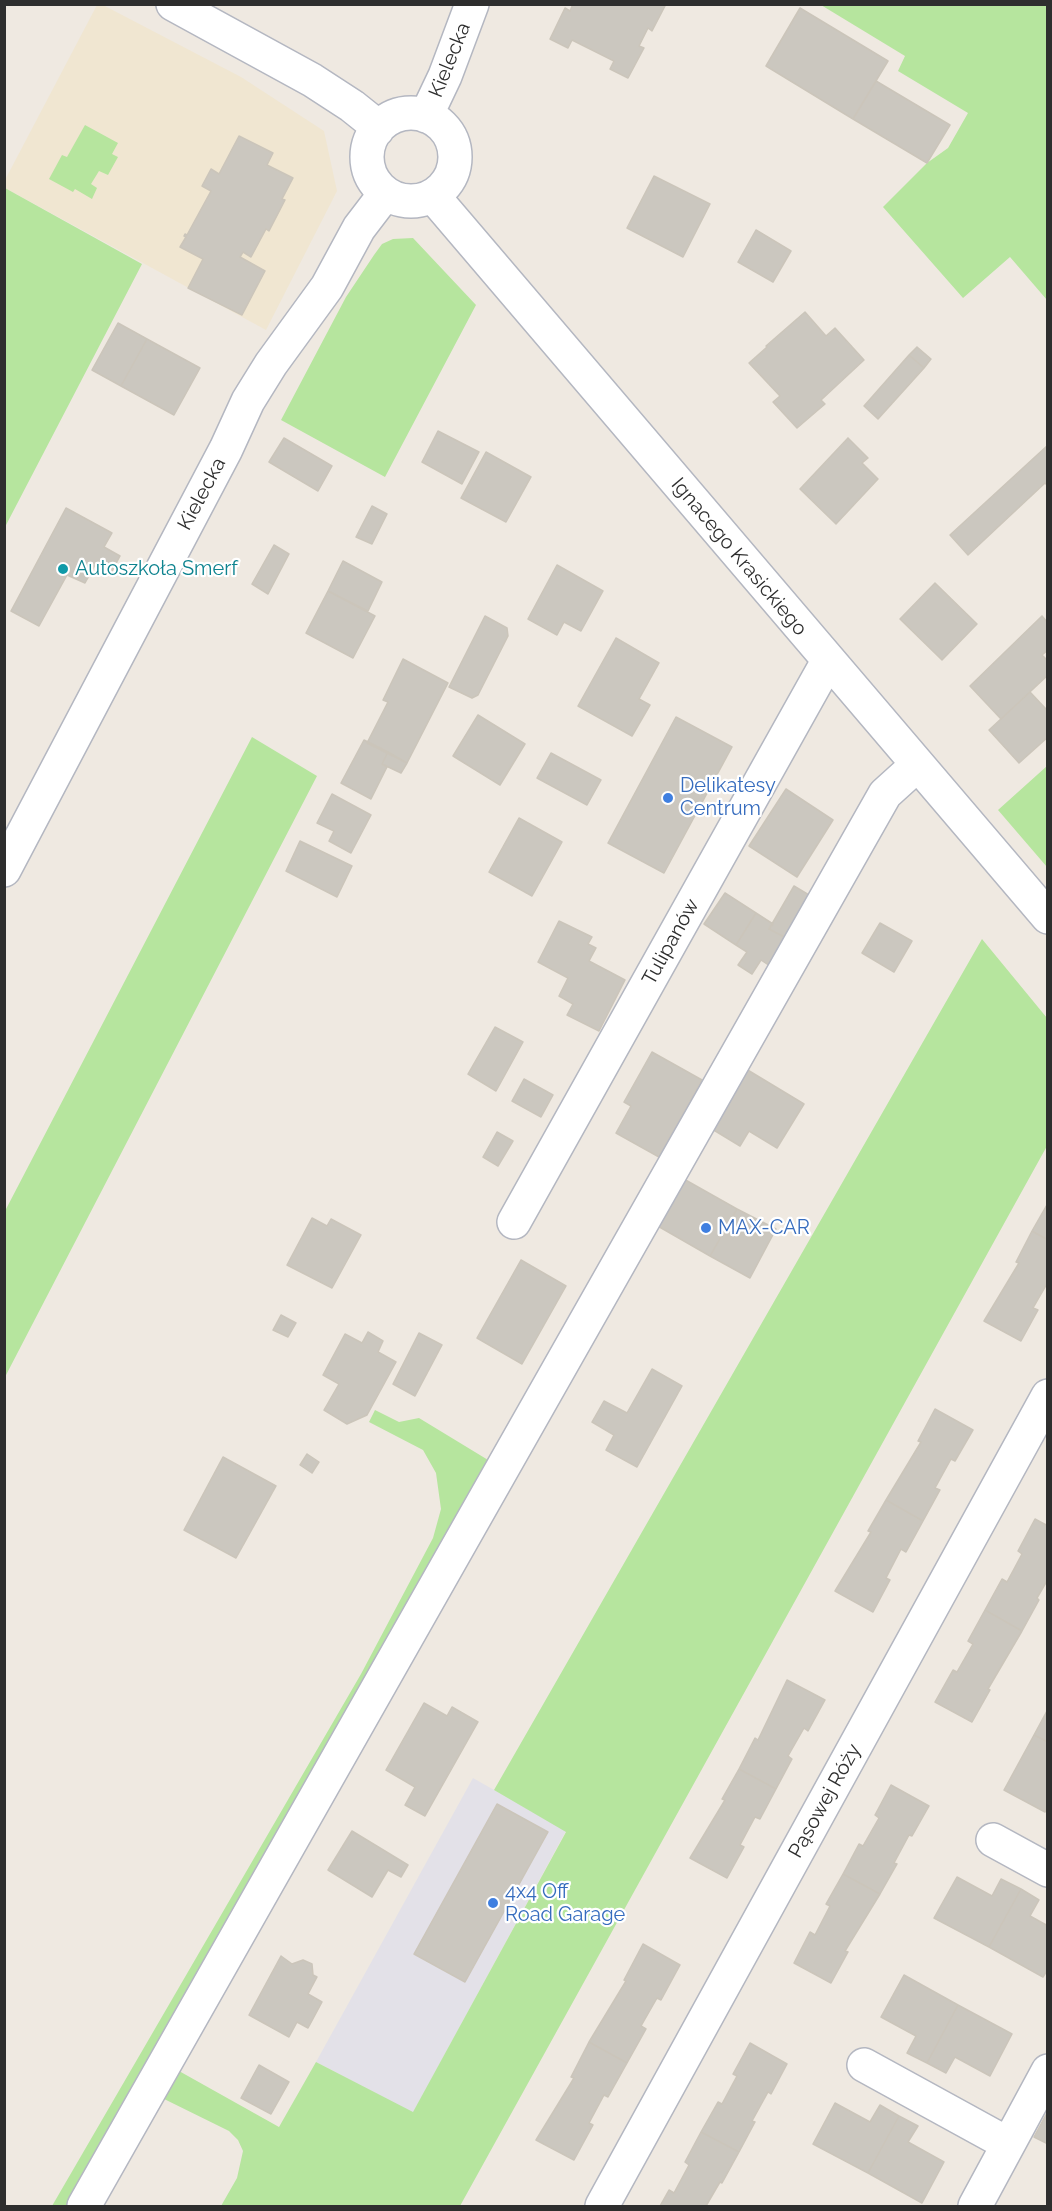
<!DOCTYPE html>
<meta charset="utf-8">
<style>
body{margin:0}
#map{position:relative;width:1052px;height:2211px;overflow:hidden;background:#efe9e1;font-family:Raleway,sans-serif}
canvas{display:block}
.frame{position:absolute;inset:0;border:6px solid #2e2e2e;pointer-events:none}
</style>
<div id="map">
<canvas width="1052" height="2211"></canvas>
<div class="frame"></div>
</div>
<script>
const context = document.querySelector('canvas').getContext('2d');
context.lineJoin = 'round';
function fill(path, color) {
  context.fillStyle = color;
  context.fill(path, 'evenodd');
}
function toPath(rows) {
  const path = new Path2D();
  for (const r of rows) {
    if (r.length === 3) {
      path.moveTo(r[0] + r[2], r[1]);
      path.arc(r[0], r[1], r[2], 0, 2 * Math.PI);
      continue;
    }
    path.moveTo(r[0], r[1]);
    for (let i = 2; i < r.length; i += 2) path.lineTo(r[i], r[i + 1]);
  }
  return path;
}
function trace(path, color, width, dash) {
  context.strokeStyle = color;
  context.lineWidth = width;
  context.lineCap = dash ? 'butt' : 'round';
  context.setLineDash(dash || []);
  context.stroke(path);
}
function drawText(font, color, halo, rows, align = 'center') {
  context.font = font + ' Raleway,sans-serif';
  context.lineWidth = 4.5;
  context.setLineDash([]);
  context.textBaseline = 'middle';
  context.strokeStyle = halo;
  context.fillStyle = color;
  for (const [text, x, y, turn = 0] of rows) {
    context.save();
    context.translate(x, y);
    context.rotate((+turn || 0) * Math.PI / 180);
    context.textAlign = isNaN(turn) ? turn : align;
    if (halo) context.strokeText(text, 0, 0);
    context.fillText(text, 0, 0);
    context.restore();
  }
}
const industrial = toPath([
 [473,1778,566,1831,413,2113,316,2062]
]);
const education = toPath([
 [101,4,241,77,324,131,337,191,266,330,5,188,5,180,97,5]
]);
const green = toPath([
 [821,5,1047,5,1047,300,1010,257,963,298,883,207,927,163,948,148,968,113,898,71,905,56],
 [85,125,118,143,112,154,118,157,108,175,99,171,91,184,97,188,92,199,75,189,73,192,49,179,62,155,67,157],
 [5,188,142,264,5,527],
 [413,238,476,305,385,477,281,420,346,297,374,255,382,244,393,239],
 [252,737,317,776,5,1377,5,1211],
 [1047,766,1047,867,998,810],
 [982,939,1047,1018,1047,1146,460,2206,221,2206,237,2178,243,2151,238,2140,229,2131,158,2096,179,2071,279,2127,316,2062,413,2112,566,1832,494,1790],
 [375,1410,399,1422,419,1418,493,1463,69,2206,52,2206,361,1674,433,1538,441,1509,436,1473,423,1450,369,1422]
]);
const building = toPath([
 [573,4,666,4,652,31,648,28,639,46,644,48,628,78,610,69,614,61,572,40,568,48,550,39,565,8,570,11,573,4],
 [800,8,888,61,853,119,766,66,800,8],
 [876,81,950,125,927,163,853,119,876,81],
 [239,136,273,153,267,165,293,178,282,199,285,200,269,231,266,229,251,257,243,252,240,257,265,271,242,315,188,288,203,259,180,247,186,237,184,236,185,234,187,235,211,191,202,186,211,169,219,174,239,136],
 [654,176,710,204,683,257,627,228,654,176],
 [756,230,791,251,773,282,738,262,756,230],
 [805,312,826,336,835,328,864,360,821,400,825,404,797,428,773,402,780,396,749,363,767,347,766,346,805,312],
 [118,323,147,339,121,386,92,370,118,323],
 [147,339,200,368,174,415,121,386,147,339],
 [917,347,931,359,924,368,909,355,917,347],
 [909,355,924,368,878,419,864,406,909,355],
 [438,431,479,452,462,484,422,462,438,431],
 [284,438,332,466,318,491,269,462,284,438],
 [848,438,868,458,862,463,878,479,836,524,800,489,848,438],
 [1048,445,1048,486,1045,483,968,555,950,535,1048,445],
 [486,452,531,477,506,522,461,498,486,452],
 [372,506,387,514,372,544,356,537,372,506],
 [66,508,112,533,104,547,120,556,111,573,95,565,85,583,67,575,39,626,11,611,66,508],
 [274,545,289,554,268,594,252,584,274,545],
 [343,561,382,582,368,611,328,591,343,561],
 [557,565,603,591,581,631,564,622,557,635,528,619,557,565],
 [935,583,977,624,942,660,900,619,935,583],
 [328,591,375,616,353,658,306,633,328,591],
 [485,616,507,628,508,636,478,695,472,698,449,687,485,616],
 [1042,616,1048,623,1048,650,1042,655,1048,661,1048,675,1001,719,970,686,1042,616],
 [616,638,659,663,639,699,650,705,632,736,578,706,616,638],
 [403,659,448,683,407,763,367,743,388,702,383,700,403,659],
 [1030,692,1046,709,1048,707,1048,737,1019,763,989,730,1030,692],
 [478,715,525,744,500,785,453,756,478,715],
 [676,717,732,747,664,873,608,843,676,717],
 [364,740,388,752,382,764,387,767,371,799,341,783,364,740],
 [388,752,407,763,401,773,382,764,388,752],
 [551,753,601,780,587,805,537,778,551,753],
 [786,789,833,820,797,877,749,846,786,789],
 [332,794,371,815,351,853,329,841,334,831,317,823,332,794],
 [519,818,562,842,532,896,489,872,519,818],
 [300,841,352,866,337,897,286,871,300,841],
 [794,886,814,898,790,940,769,929,794,886],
 [725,893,756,913,736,945,704,924,725,893],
 [756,913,773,924,769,929,790,940,773,968,761,960,752,974,738,965,747,952,736,945,756,913],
 [559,921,592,937,588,944,596,948,589,961,625,980,599,1031,567,1015,573,1004,559,996,568,978,538,962,559,921],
 [880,923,912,941,894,972,862,953,880,923],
 [495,1027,523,1042,496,1091,468,1074,495,1027],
 [652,1052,702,1080,659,1157,616,1133,631,1106,624,1102,652,1052],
 [746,1069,804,1104,777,1148,749,1131,740,1146,712,1129,746,1069],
 [524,1079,553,1095,541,1117,512,1101,524,1079],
 [497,1132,513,1141,498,1166,483,1157,497,1132],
 [682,1178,737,1209,710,1256,656,1225,682,1178],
 [1048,1203,1048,1240,1032,1231,1048,1203],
 [737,1209,776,1229,750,1278,710,1256,737,1209],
 [312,1218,327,1226,331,1219,361,1235,332,1288,287,1265,312,1218],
 [1032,1231,1048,1240,1048,1282,1033,1308,1038,1310,1021,1341,984,1321,1019,1263,1016,1262,1032,1231],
 [521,1260,566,1286,522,1364,477,1338,521,1260],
 [281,1315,296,1323,288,1337,273,1330,281,1315],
 [368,1332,383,1341,378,1352,396,1362,367,1415,347,1424,324,1410,339,1384,323,1375,345,1334,362,1343,368,1332],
 [419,1333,442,1345,415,1396,393,1384,419,1333],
 [652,1369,682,1386,637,1467,606,1450,614,1435,592,1422,604,1401,627,1413,652,1369],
 [935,1409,973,1430,955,1461,951,1459,935,1488,940,1490,923,1521,886,1500,921,1442,918,1441,935,1409],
 [307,1454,319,1462,312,1473,300,1465,307,1454],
 [223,1457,276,1486,236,1558,184,1530,223,1457],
 [886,1500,923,1521,906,1552,901,1549,886,1578,890,1580,873,1612,835,1591,871,1532,868,1531,886,1500],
 [1035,1519,1048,1526,1048,1579,1037,1598,1039,1600,1022,1631,985,1610,1002,1579,1007,1582,1022,1554,1018,1551,1035,1519],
 [985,1610,1022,1631,988,1689,990,1690,972,1722,935,1702,953,1670,957,1672,973,1644,968,1641,985,1610],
 [787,1680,825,1700,808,1731,804,1728,788,1756,792,1759,776,1789,739,1769,755,1738,758,1740,787,1680],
 [424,1703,447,1716,452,1707,478,1722,425,1816,405,1805,415,1787,386,1770,424,1703],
 [1048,1709,1048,1742,1034,1735,1048,1709],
 [1034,1735,1048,1742,1048,1808,1045,1812,1004,1790,1034,1735],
 [739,1769,776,1789,760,1819,755,1817,740,1845,744,1847,727,1878,690,1858,725,1800,722,1799,739,1769],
 [891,1785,929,1806,912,1836,909,1835,894,1863,897,1864,880,1894,843,1874,859,1844,863,1846,879,1818,875,1815,891,1785],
 [497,1804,548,1832,465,1982,414,1954,497,1804],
 [352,1831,408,1865,401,1877,388,1870,372,1897,328,1870,352,1831],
 [843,1874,880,1894,845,1951,848,1952,831,1983,794,1963,810,1932,815,1935,830,1906,826,1904,843,1874],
 [957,1877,992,1896,1001,1879,1021,1889,989,1947,934,1918,957,1877],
 [1021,1889,1039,1900,1030,1916,1048,1926,1048,1969,1043,1977,989,1947,1021,1889],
 [643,1944,680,1965,661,2000,657,1998,641,2026,646,2029,627,2063,589,2042,626,1981,624,1980,643,1944],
 [281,1956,292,1964,303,1960,312,1964,313,1975,317,1977,308,1994,322,2002,308,2028,297,2022,289,2037,249,2015,281,1956],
 [904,1975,958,2005,927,2063,907,2053,916,2036,881,2017,904,1975],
 [958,2005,1012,2034,990,2076,955,2057,946,2073,927,2063,958,2005],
 [589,2042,627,2063,608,2097,604,2095,589,2123,593,2125,574,2160,536,2140,574,2078,571,2077,589,2042],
 [750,2043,787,2064,771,2094,768,2092,752,2121,755,2122,739,2152,701,2132,718,2102,722,2104,737,2076,733,2074,750,2043],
 [259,2065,289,2082,271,2114,241,2098,259,2065],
 [835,2103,870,2122,880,2105,899,2116,868,2173,813,2144,835,2103],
 [1048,2111,1048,2144,1034,2137,1048,2111],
 [899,2116,918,2126,908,2142,944,2162,922,2203,868,2173,899,2116],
 [701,2132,739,2152,722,2183,720,2182,706,2206,660,2206,669,2190,674,2193,689,2165,685,2162,701,2132]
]);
const minor = toPath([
 [173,4,312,80,352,106,367,118,377,130],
 [411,157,44],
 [426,116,445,76,472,4],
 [433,196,1048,917],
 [4,870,226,449,248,401,271,364,327,287,359,228,385,194],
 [514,1222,828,661],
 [993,1840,1048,1870],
 [864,2065,1008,2144],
 [84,2206,885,794,917,765],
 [602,2206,1048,1396],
 [975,2206,1048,2071]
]);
const markers = [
 [63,569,6,"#0f9aa8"],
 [668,798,6,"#3f7fe0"],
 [706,1228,6,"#3f7fe0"],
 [493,1903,6,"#3f7fe0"]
];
const streetNames = [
 ["Kielecka",450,60,-68],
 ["Kielecka",202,494,-62],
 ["Ignacego Krasickiego",739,557,50],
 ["Tulipanów",671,942,-61],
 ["Pąsowej Róży",825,1801,-61]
];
const cultureNames = [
 ["Autoszkoła Smerf",75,569]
];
const shopNames = [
 ["Delikatesy",680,786],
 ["Centrum",680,809],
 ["MAX-CAR",718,1228],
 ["4x4 Off",505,1892],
 ["Road Garage",505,1915]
];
fill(industrial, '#e3e1e8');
fill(education, '#f0e6d1');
fill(green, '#b6e59e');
fill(building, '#cbc7bf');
trace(building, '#cbc5ba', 1.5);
trace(minor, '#b4b7c1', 36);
trace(minor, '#fff', 33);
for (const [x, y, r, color] of markers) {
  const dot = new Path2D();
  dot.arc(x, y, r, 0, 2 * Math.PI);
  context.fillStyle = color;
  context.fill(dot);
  trace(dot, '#fff', 2);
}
drawText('20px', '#2e2e2e', '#fff', streetNames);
drawText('20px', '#0d838f', '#fff', cultureNames, 'left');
drawText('20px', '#366cbe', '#fff', shopNames, 'left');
</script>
